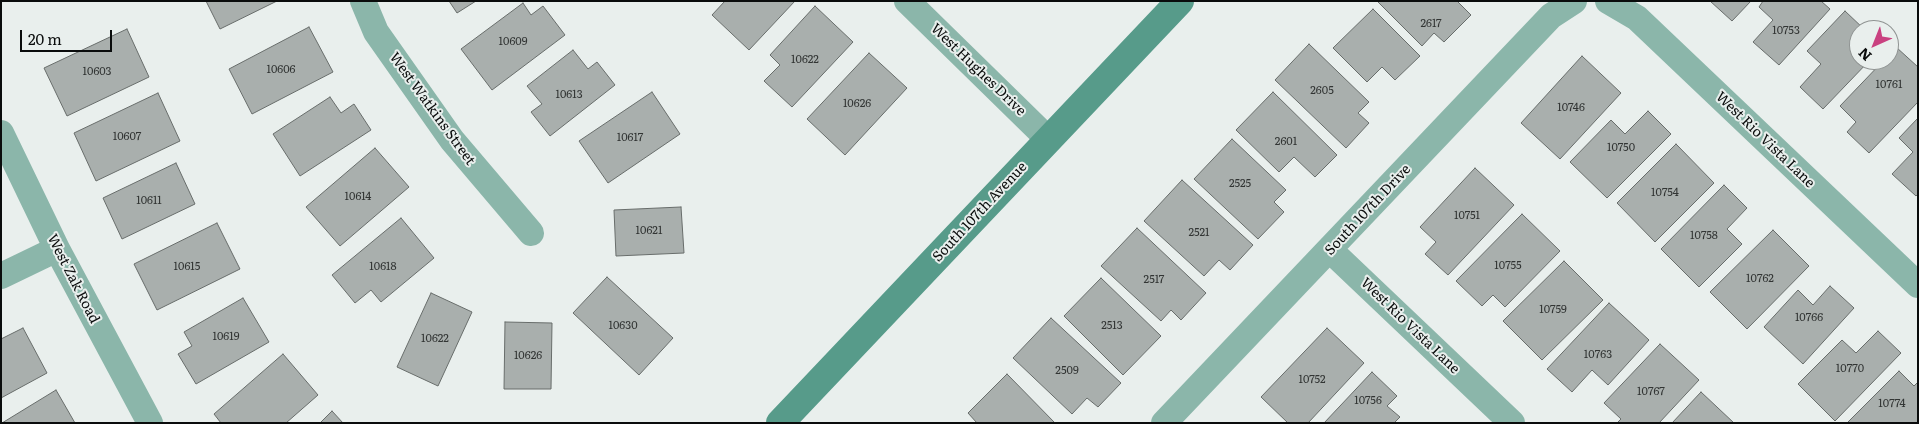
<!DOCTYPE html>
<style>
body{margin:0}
#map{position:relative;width:1919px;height:424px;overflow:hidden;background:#e9efed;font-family:Literata,serif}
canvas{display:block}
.frame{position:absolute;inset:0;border:2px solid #0a0c0c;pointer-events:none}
.north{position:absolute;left:1849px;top:20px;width:50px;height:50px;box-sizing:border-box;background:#e9efed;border:1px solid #909493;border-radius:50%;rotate:224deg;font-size:14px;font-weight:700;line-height:20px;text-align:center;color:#0a0c0c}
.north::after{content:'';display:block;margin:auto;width:18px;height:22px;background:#c94180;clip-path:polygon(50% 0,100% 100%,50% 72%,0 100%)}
.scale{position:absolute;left:20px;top:30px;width:92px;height:22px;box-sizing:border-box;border:2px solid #0a0c0c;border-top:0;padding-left:6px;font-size:15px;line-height:18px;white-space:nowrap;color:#0a0c0c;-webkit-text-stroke:4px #e9efed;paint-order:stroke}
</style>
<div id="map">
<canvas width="1919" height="424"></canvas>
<div class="frame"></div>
<div class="north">N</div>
<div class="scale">20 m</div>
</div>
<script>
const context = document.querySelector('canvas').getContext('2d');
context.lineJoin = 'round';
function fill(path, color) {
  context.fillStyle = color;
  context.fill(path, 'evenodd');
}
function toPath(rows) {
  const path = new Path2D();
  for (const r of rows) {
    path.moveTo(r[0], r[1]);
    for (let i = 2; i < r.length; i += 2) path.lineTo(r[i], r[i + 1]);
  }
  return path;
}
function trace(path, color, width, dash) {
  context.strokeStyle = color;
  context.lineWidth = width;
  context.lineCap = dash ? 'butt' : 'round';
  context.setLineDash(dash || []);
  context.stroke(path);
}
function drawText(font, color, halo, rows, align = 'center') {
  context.font = font + ' Literata,serif';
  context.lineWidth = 4;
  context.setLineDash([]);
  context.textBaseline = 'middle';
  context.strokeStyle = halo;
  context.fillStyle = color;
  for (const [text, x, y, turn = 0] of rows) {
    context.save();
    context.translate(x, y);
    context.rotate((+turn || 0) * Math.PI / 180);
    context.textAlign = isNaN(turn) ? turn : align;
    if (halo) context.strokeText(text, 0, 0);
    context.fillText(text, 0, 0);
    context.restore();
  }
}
const building = toPath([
 [206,1,277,1,220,29,206,1],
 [449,1,476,1,457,13,449,1],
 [725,1,795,1,749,50,712,15,725,1],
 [1377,1,1457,1,1471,15,1444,42,1434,33,1422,46,1377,1],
 [1710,1,1751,1,1732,21,1710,1],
 [1763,1,1821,1,1830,9,1779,65,1753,42,1773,20,1759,7,1763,1],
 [523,3,531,15,543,6,565,35,492,90,461,49,523,3],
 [815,6,853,42,792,107,764,81,780,65,770,55,815,6],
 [1373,9,1420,56,1395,80,1382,67,1367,82,1333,48,1373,9],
 [1845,11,1865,30,1859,30,1859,60,1870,60,1823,109,1800,87,1821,64,1807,51,1845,11],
 [309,27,333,72,252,114,229,69,309,27],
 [127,29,149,77,67,116,44,68,127,29],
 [1309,44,1369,102,1358,113,1369,123,1346,148,1275,80,1309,44],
 [1896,47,1918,67,1918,102,1869,153,1847,132,1856,122,1840,106,1884,60,1889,60,1889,54,1896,47],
 [573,50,588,69,597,62,615,85,550,136,531,112,542,104,527,86,573,50],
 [869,53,907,88,845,155,807,119,869,53],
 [1582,56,1621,93,1560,159,1521,123,1582,56],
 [652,92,680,134,608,183,579,141,652,92],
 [1273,92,1337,155,1315,177,1294,157,1279,172,1236,130,1273,92],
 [158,93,180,141,96,181,74,133,158,93],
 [330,97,341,113,354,104,371,130,300,176,273,134,330,97],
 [1648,111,1671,134,1607,198,1570,162,1611,120,1625,134,1648,111],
 [1918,118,1918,194,1916,196,1892,174,1913,152,1899,138,1918,118],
 [1232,139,1286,190,1274,202,1284,212,1258,239,1194,179,1232,139],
 [1676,144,1714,183,1655,242,1617,203,1676,144],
 [375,148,409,187,340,246,306,207,375,148],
 [176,163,195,204,122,239,103,198,176,163],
 [1475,168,1514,205,1448,275,1425,254,1436,242,1420,227,1475,168],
 [1182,180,1253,245,1230,270,1219,260,1204,276,1144,221,1182,180],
 [1724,185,1747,208,1727,229,1742,244,1699,287,1661,249,1724,185],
 [681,207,684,253,616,256,614,210,681,207],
 [1522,214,1560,251,1505,307,1493,295,1482,306,1456,281,1522,214],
 [401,218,434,258,381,302,371,290,355,303,332,275,401,218],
 [217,223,240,269,157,310,134,264,217,223],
 [1137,228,1206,293,1181,320,1171,310,1161,321,1101,266,1137,228],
 [1773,230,1809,266,1747,329,1710,292,1773,230],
 [1564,261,1603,300,1542,360,1503,321,1564,261],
 [607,277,673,338,639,375,573,313,607,277],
 [1101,278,1161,336,1123,375,1064,316,1101,278],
 [1830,286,1854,308,1803,364,1764,327,1798,290,1813,305,1830,286],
 [431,293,472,312,438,386,397,367,431,293],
 [243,298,269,342,196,384,178,354,192,346,184,332,243,298],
 [1609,303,1649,340,1608,385,1592,370,1572,392,1547,369,1609,303],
 [1051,318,1121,383,1098,407,1087,398,1072,414,1013,358,1051,318],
 [505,322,552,323,551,389,504,389,505,322],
 [23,328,47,373,1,398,1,339,23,328],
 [1327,328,1364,363,1308,423,1288,423,1261,397,1327,328],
 [1878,331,1901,353,1835,421,1798,384,1842,340,1856,353,1878,331],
 [1660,344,1699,380,1659,423,1617,423,1621,419,1604,403,1660,344],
 [283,354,318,395,286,423,221,423,214,414,283,354],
 [1899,371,1914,386,1918,382,1918,423,1847,423,1899,371],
 [1372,372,1397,396,1387,406,1400,417,1394,423,1324,423,1372,372],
 [1007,374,1055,423,977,423,968,413,1007,374],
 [56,390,75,423,2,423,56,390],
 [1701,392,1734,423,1672,423,1701,392],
 [332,411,343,423,320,423,332,411]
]);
const street = toPath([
 [363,1,376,32,452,140,531,233],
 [907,1,1049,140],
 [1608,1,1637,18,1918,285],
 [1,133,57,249,150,423],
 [1330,250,1512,423],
 [1,276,57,249],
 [1164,423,1551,16,1574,1]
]);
const secondary = toPath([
 [780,423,1180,1]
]);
const numberNames = [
 ["2617",1431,24],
 ["10753",1786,31],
 ["10609",513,42],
 ["10622",805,60],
 ["10606",281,70],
 ["10603",97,72],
 ["10761",1889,85],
 ["2605",1322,91],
 ["10613",569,95],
 ["10626",857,104],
 ["10746",1571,108],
 ["10607",127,137],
 ["10617",630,138],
 ["2601",1286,142],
 ["10750",1621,148],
 ["2525",1240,184],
 ["10754",1665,193],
 ["10614",358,197],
 ["10611",149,201],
 ["10751",1467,216],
 ["10621",649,231],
 ["2521",1199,233],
 ["10758",1704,236],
 ["10755",1508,266],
 ["10615",187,267],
 ["10618",383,267],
 ["10762",1760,279],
 ["2517",1154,280],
 ["10759",1553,310],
 ["10766",1809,318],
 ["10630",623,326],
 ["2513",1112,326],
 ["10619",226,337],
 ["10622",435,339],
 ["10763",1598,355],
 ["10626",528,356],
 ["10770",1850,369],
 ["2509",1067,371],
 ["10752",1312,380],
 ["10767",1651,392],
 ["10756",1368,401],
 ["10774",1892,404]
];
const streetNames = [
 ["West Hughes Drive",978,70,44],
 ["West Watkins Street",432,109,54],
 ["West Rio Vista Lane",1765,140,44],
 ["South 107th Drive",1368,210,-47],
 ["South 107th Avenue",980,212,-47],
 ["West Zak Road",73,279,63],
 ["West Rio Vista Lane",1410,326,44]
];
fill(building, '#a9afad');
trace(building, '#686d6b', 1);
trace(street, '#8bb6aa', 26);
trace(secondary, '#579b8a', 28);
drawText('11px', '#323534', null, numberNames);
drawText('14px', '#0a0c0c', '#e9efed', streetNames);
</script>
